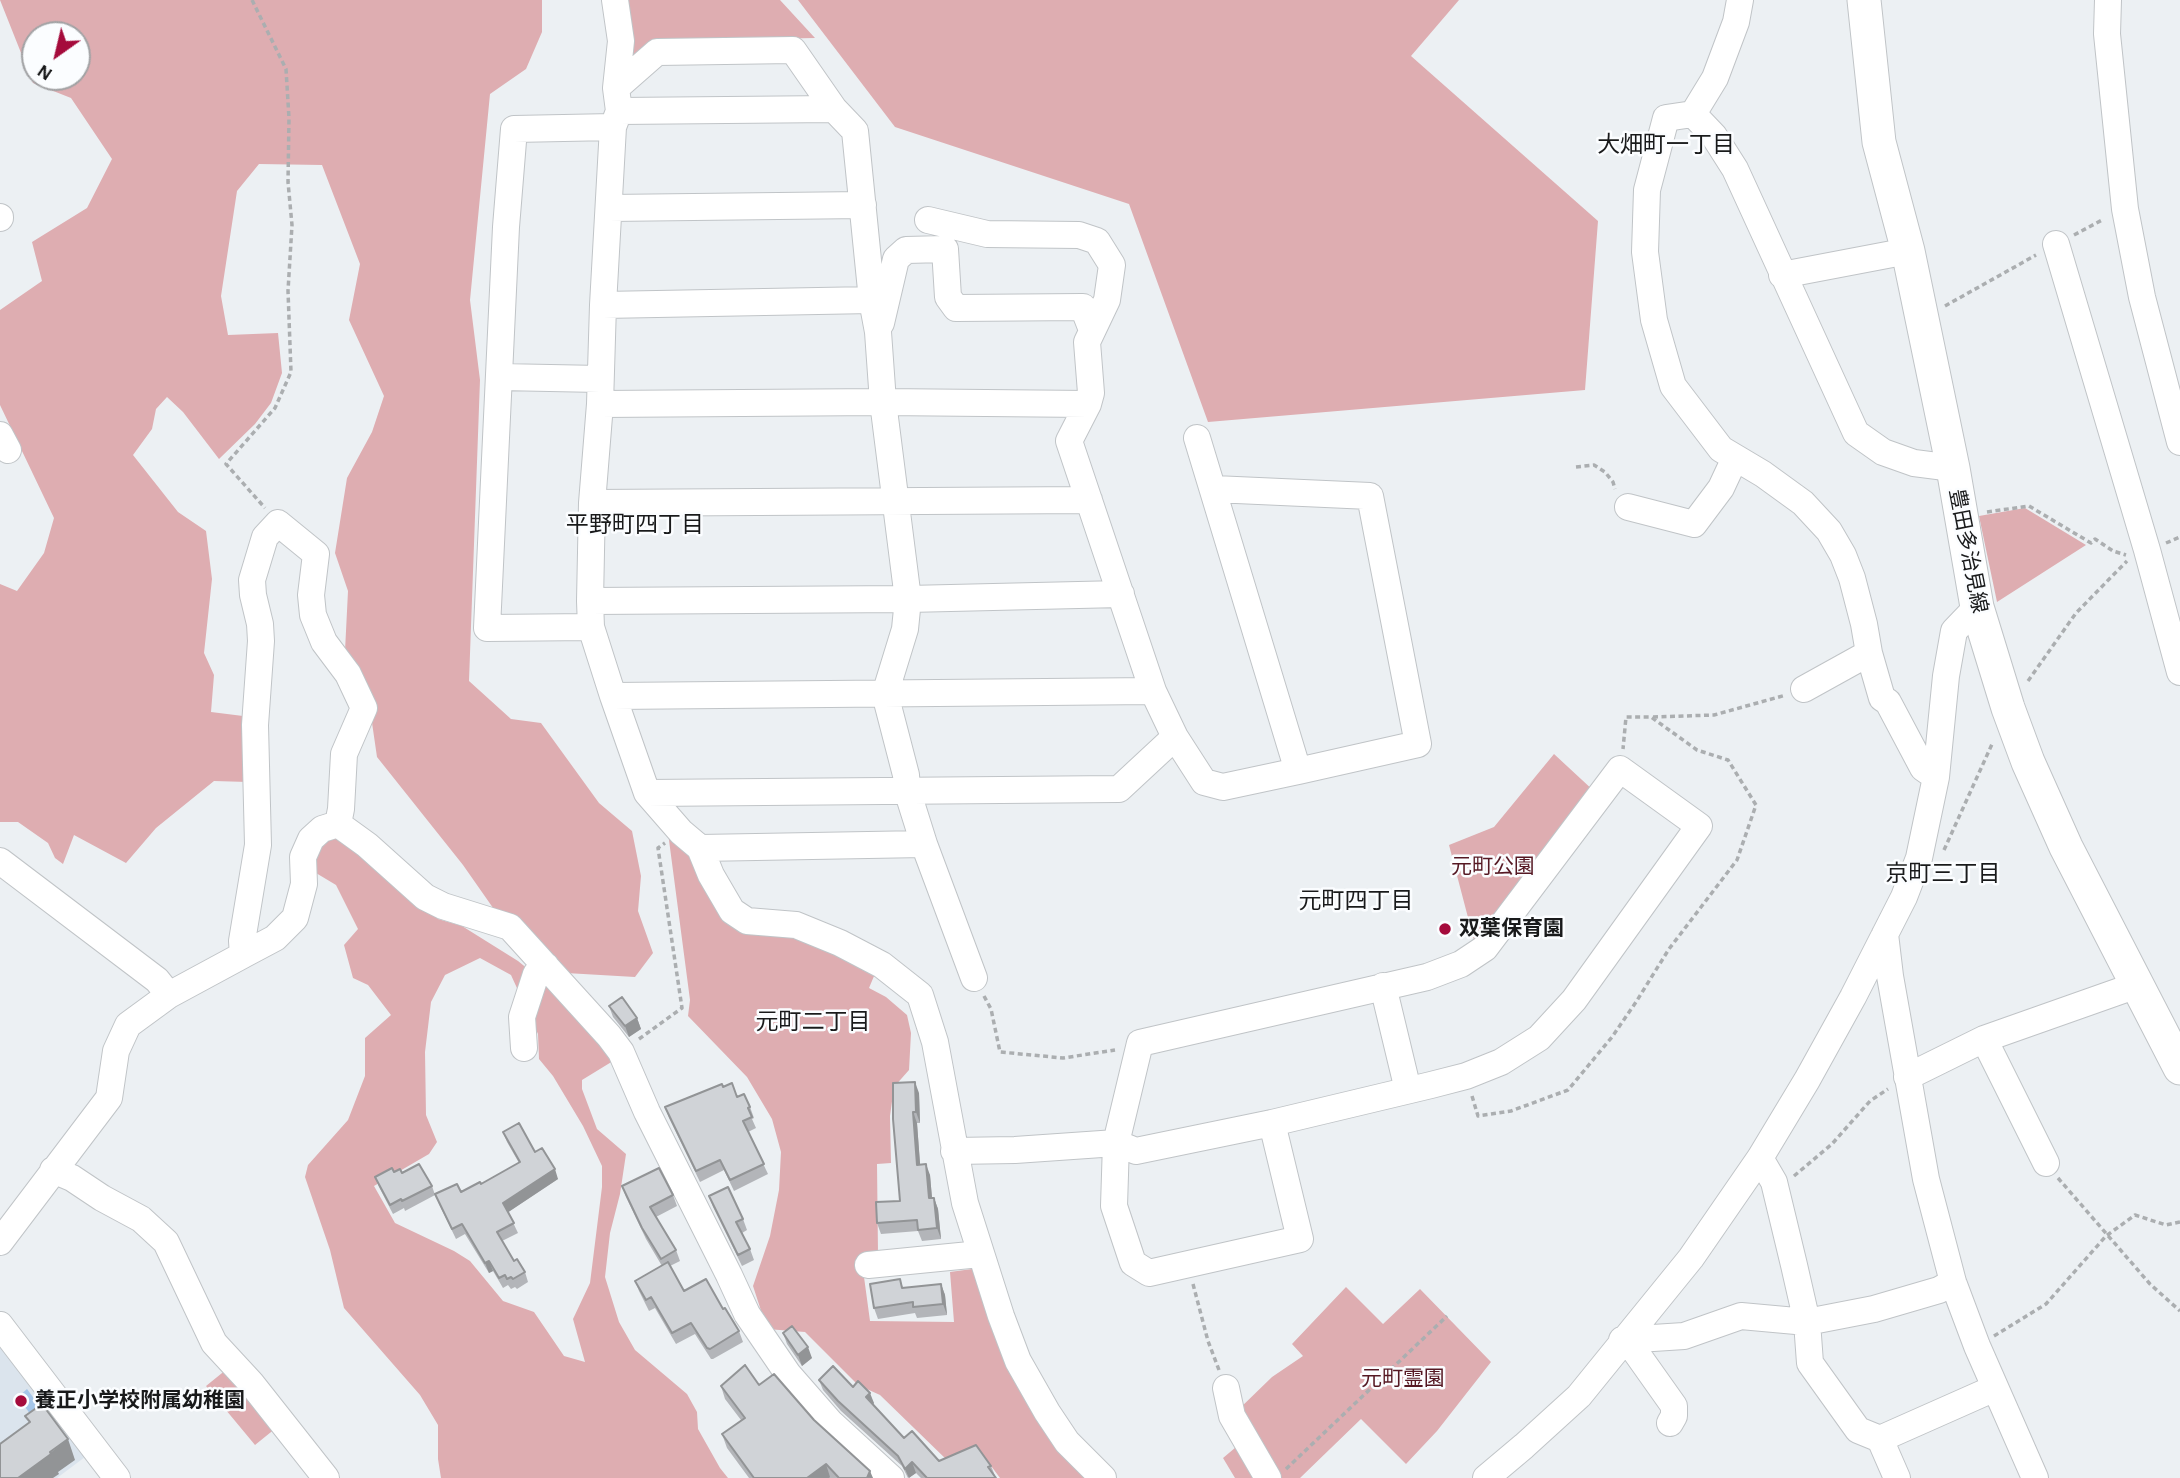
<!DOCTYPE html>
<meta charset="utf-8">
<style>
body{margin:0}
#map{position:relative;width:2180px;height:1478px;overflow:hidden;background:#ecf0f3;font-family:"Alegreya Sans",sans-serif}
canvas{display:block}
.north{position:absolute;left:21px;top:21px;width:70px;height:70px;box-sizing:border-box;background:#fbfdff;border:2px solid #a1a2a4;border-radius:50%;rotate:214deg;font-size:19px;font-weight:700;line-height:28px;text-align:center;color:#191a1b}
.north::after{content:'';display:block;margin:auto;width:24px;height:32px;background:#a50b3c;clip-path:polygon(50% 0,100% 100%,50% 72%,0 100%)}
</style>
<div id="map">
<canvas width="2180" height="1478"></canvas>
<div class="north">N</div>
</div>
<script>
const context = document.querySelector('canvas').getContext('2d');
context.lineJoin = 'round';
function fill(path, color) {
  context.fillStyle = color;
  context.fill(path, 'evenodd');
}
function toPath(rows) {
  const path = new Path2D();
  for (const r of rows) {
    path.moveTo(r[0], r[1]);
    for (let i = 2; i < r.length; i += 2) path.lineTo(r[i], r[i + 1]);
  }
  return path;
}
function trace(path, color, width, dash) {
  context.strokeStyle = color;
  context.lineWidth = width;
  context.lineCap = dash ? 'butt' : 'round';
  context.setLineDash(dash || []);
  context.stroke(path);
}
function drawText(font, color, halo, rows, align = 'center') {
  context.font = font + ' "Alegreya Sans","Noto Sans JP",sans-serif';
  context.lineWidth = 5;
  context.setLineDash([]);
  context.textBaseline = 'middle';
  context.strokeStyle = halo;
  context.fillStyle = color;
  for (const [text, x, y, turn = 0] of rows) {
    context.save();
    context.translate(x, y);
    context.rotate((+turn || 0) * Math.PI / 180);
    context.textAlign = isNaN(turn) ? turn : align;
    if (halo) context.strokeText(text, 0, 0);
    context.fillText(text, 0, 0);
    context.restore();
  }
}
const built = toPath([
 [0,1345,85,1457,57,1478,0,1478]
]);
const green = toPath([
 [0,0,542,0,542,32,526,69,490,94,470,300,480,380,469,681,511,719,541,723,599,803,632,831,641,876,638,911,653,953,635,977,566,973,498,915,463,865,377,757,370,709,345,651,348,591,335,553,347,478,372,432,384,396,349,320,360,264,322,165,259,164,237,191,221,296,228,335,278,333,282,373,271,403,255,424,219,459,183,412,167,397,156,409,152,429,133,455,178,512,206,531,212,579,204,653,214,675,211,712,251,717,248,782,214,781,156,828,126,863,74,835,63,864,55,858,48,843,18,822,0,822,0,584,17,591,44,553,54,518,0,405,0,310,42,281,32,242,87,208,112,159,71,98,33,83],
 [35,35,77,35,77,77,35,77],
 [623,0,780,0,815,38,655,41,636,56,631,53],
 [798,0,1459,0,1411,56,1598,221,1585,390,1208,422,1129,204,895,127],
 [2025,508,2086,545,1997,602,1979,516],
 [1554,754,1595,792,1476,948,1449,845,1494,827],
 [667,825,689,847,725,908,796,931,877,969,869,988,886,997,907,1015,911,1033,909,1070,894,1087,890,1116,891,1163,877,1164,878,1253,861,1255,870,1321,954,1322,950,1272,972,1269,998,1341,1088,1478,1000,1478,980,1451,949,1462,880,1395,858,1385,805,1332,767,1329,753,1286,770,1236,779,1190,781,1152,772,1119,747,1077,688,1016,690,1000],
 [331,835,342,836,408,896,438,919,462,926,518,961,544,982,613,1061,582,1080,582,1089,597,1129,626,1154,620,1194,610,1233,605,1277,619,1322,635,1350,687,1394,697,1412,698,1429,720,1468,728,1478,441,1478,438,1459,438,1425,420,1395,344,1308,330,1250,305,1177,308,1165,348,1120,365,1076,365,1038,391,1015,368,985,353,978,344,945,358,929,336,885,316,873,315,864,318,845],
 [480,958,511,975,538,1034,539,1059,553,1076,583,1126,602,1166,602,1187,590,1283,573,1319,585,1362,564,1356,534,1312,503,1301,470,1261,454,1251,395,1223,374,1186,429,1154,437,1142,426,1115,425,1052,431,1002,445,975],
 [1346,1287,1383,1324,1420,1289,1491,1362,1437,1431,1406,1464,1361,1419,1300,1478,1235,1478,1223,1458,1248,1437,1237,1411,1272,1377,1303,1356,1292,1344],
 [227,1369,276,1428,255,1445,206,1386]
]);
const water = toPath([
 [27,1389,43,1411,33,1418,18,1397]
]);
const path = toPath([
 [252,0,286,69,289,118,288,182,292,225,288,291,291,372,275,408,226,464,265,508],
 [2074,235,2104,219],
 [1945,306,2036,255],
 [1576,467,1594,465,1605,472,1613,482,1615,489],
 [1987,512,2029,506,2091,543,2095,539,2113,551,2126,555],
 [2166,543,2180,537],
 [2028,681,2076,613,2127,561],
 [1653,717,1714,715,1786,695],
 [1944,850,1993,742],
 [984,996,991,1009,1000,1052,1063,1058,1115,1050],
 [639,1039,682,1008,658,848,665,843],
 [1472,1096,1478,1116,1511,1111,1568,1090,1612,1037,1636,1002,1669,949,1737,860,1756,805,1728,760,1697,750,1651,717,1626,717,1623,749],
 [1794,1176,1832,1144,1870,1101,1888,1089],
 [2058,1178,2150,1284,2180,1311],
 [1193,1284,1208,1341,1219,1370],
 [1994,1336,2046,1304,2106,1236,2135,1215,2166,1225,2180,1222],
 [1286,1469,1447,1316]
]);
const minor = toPath([
 [615,0,621,41,616,88,619,111,613,127,603,305,600,404,592,503,590,601,591,627,613,696,647,793,681,832,700,848,711,875,732,911,747,921,796,925,840,943,882,965,920,995,935,1042,965,1203,1001,1316,1018,1361,1047,1412,1067,1442,1103,1478],
 [1740,0,1736,22,1715,78,1693,114,1714,136,1735,169,1856,433,1883,452,1914,463,1953,468],
 [2108,0,2107,34,2125,209,2142,297,2180,442],
 [616,88,657,52,793,50,834,109,855,131,872,300,878,332,883,402,908,599,905,629,885,694,906,775,907,790,924,844,700,848],
 [619,111,834,109],
 [1693,114,1666,118,1647,190,1645,252,1654,320,1673,386,1721,449,1763,474,1803,503,1829,531,1843,555,1852,578,1864,624,1869,653,1882,698,1888,702,1923,768,1936,777],
 [609,208,863,205],
 [0,217,0,218],
 [928,220,987,234,1079,235,1097,241,1112,265,1107,300,1087,342,1091,393,1088,404,1069,441,1153,691,1175,737,1204,782,1223,787,1298,771],
 [2056,244,2147,550,2180,672],
 [1782,275,1908,251],
 [603,305,872,300],
 [881,323,896,259,906,250,945,249,948,297,956,308,1083,307,1092,330],
 [500,377,600,379],
 [600,404,883,402,1088,404],
 [0,435,8,450],
 [1197,438,1298,771,1418,744,1370,496,1214,489],
 [592,503,1089,500],
 [1628,507,1694,524,1721,488,1735,458],
 [590,601,908,599,1121,594],
 [591,627,487,628,506,227,514,129,613,127],
 [1804,689,1869,653],
 [613,696,1153,691],
 [647,793,1119,789,1175,737],
 [924,844,974,978],
 [0,861,157,980,169,995],
 [1885,934,1890,976,1926,1179,1953,1282,1977,1346,2035,1478],
 [243,955,275,938,295,918,304,884,303,857,311,839,322,829,338,824],
 [1383,986,1408,1090],
 [1984,1039,2046,1163],
 [524,1048,522,1017,536,974,546,966],
 [1907,1077,1984,1039,2137,985],
 [954,1151,1015,1150,1116,1143,1136,1151,1272,1123,1431,1085,1466,1076,1501,1062,1539,1038,1574,1000,1699,826,1620,769,1485,948,1461,964,1427,977,1140,1043,1116,1143,1114,1206,1133,1263,1149,1273,1300,1239,1272,1123],
 [1760,1158,1774,1182,1794,1265,1807,1322,1810,1363,1858,1430,1880,1439,1897,1478],
 [53,1170,72,1178,102,1198,141,1219,166,1242,214,1343,251,1383,326,1478],
 [0,1242,109,1098,116,1051,128,1025,169,995,243,955,242,941,258,845,255,725,261,641,260,624,253,595,252,580,265,537,278,523,316,554,311,595,313,615,324,642,348,674,364,708,344,754,341,809,338,824,367,845,425,897,443,906,510,927,609,1036,621,1052,647,1112,729,1275,747,1314,788,1374,830,1422,891,1478],
 [868,1265,980,1254],
 [0,1325,117,1478],
 [1622,1340,1684,1336,1741,1316,1807,1322,1874,1309,1939,1290,1953,1282],
 [1622,1340,1635,1351,1674,1406,1674,1416,1670,1423],
 [1226,1388,1232,1416,1268,1478],
 [1880,1439,1995,1388],
 [1486,1478,1524,1446,1579,1396,1691,1258,1760,1158,1807,1080,1853,997,1904,897,1919,858,1936,777,1946,676,1954,631,1977,607]
]);
const major = toPath([
 [1864,0,1879,142,1908,251,1953,468,1977,607,2008,708,2028,762,2066,847,2180,1068]
]);
const wall = toPath([
 [609,1006,637,1018,641,1029,629,1037,613,1017],
 [723,1087,750,1107,754,1118,752,1119,756,1128,748,1132,768,1174,734,1191,724,1170,700,1182,669,1118,665,1107],
 [919,1093,920,1123,917,1123,920,1165,930,1175,932,1198,934,1198,938,1209,941,1239,922,1241,918,1231,881,1234,877,1223,900,1201,893,1119],
 [503,1132,535,1152,558,1179,508,1212,518,1233,502,1241,514,1261,525,1272,528,1282,517,1289,515,1287,511,1289,508,1285,503,1288,493,1271,489,1273,465,1234,456,1239,439,1204,435,1194,461,1192,481,1184,519,1163,507,1142],
 [394,1172,402,1173,432,1186,435,1195,405,1211,404,1208,393,1214,379,1187,375,1177],
 [622,1186,673,1195,677,1206,656,1217,676,1250,680,1261,670,1266,684,1291,723,1309,739,1331,743,1342,713,1359,711,1359,695,1334,676,1344,655,1308,649,1311,639,1291,635,1281,662,1266,646,1239,626,1197],
 [709,1196,743,1219,747,1230,742,1233,750,1249,754,1260,742,1266,713,1207],
 [900,1279,903,1288,941,1284,945,1295,947,1315,917,1318,915,1313,878,1319,874,1308],
 [783,1333,812,1358,802,1366,787,1344],
 [819,1380,853,1387,874,1403,873,1405,904,1438,939,1461,991,1466,996,1478,921,1478,916,1473,908,1478,902,1466,841,1411,823,1390],
 [759,1385,814,1420,873,1478,749,1478,727,1448,722,1434,741,1420,725,1399,721,1386]
]);
const shadedWall = toPath([
 [637,1018,641,1029,629,1037,625,1026],
 [915,1082,919,1093,920,1123,916,1112],
 [913,1112,917,1123,921,1176,917,1165],
 [926,1164,930,1175,933,1209,929,1198],
 [555,1169,558,1179,507,1213,503,1203],
 [934,1198,938,1209,941,1239,937,1228],
 [489,1261,493,1271,489,1273,485,1263],
 [941,1284,945,1295,947,1315,943,1304],
 [808,1347,812,1358,802,1366,798,1355],
 [870,1393,874,1403,870,1408,866,1397],
 [68,1439,75,1460,58,1472,59,1474,53,1478,18,1478],
 [912,1462,916,1473,909,1478,905,1469],
 [826,1464,830,1477,829,1478,807,1478],
 [870,1471,873,1478,867,1478]
]);
const building = toPath([
 [622,997,637,1018,625,1026,609,1006,622,997],
 [915,1082,916,1112,913,1112,917,1165,926,1164,929,1198,934,1198,937,1228,918,1230,917,1220,877,1223,876,1202,900,1201,893,1119,893,1083,915,1082],
 [732,1083,737,1097,744,1094,750,1107,748,1108,752,1117,743,1121,764,1164,730,1180,720,1160,696,1171,665,1107,722,1084,723,1087,732,1083],
 [519,1123,535,1152,542,1148,555,1169,503,1203,514,1223,497,1232,514,1261,517,1259,525,1272,513,1279,511,1277,507,1279,505,1275,499,1278,489,1261,485,1263,462,1224,452,1229,435,1194,457,1184,461,1192,480,1182,481,1184,520,1162,503,1132,519,1123],
 [419,1164,432,1186,402,1201,401,1199,390,1205,375,1177,392,1168,394,1172,400,1169,402,1173,419,1164],
 [659,1168,673,1195,650,1207,676,1250,661,1259,642,1228,622,1186,659,1168],
 [728,1187,743,1219,736,1222,750,1249,738,1255,709,1196,728,1187],
 [668,1262,684,1291,706,1279,723,1309,725,1308,739,1331,710,1349,707,1348,691,1323,672,1333,651,1297,646,1300,635,1281,668,1262],
 [900,1279,902,1288,941,1284,943,1304,913,1307,913,1302,874,1308,870,1284,900,1279],
 [792,1326,808,1347,798,1355,783,1333,792,1326],
 [745,1365,759,1385,774,1374,814,1420,870,1471,867,1478,839,1478,826,1464,807,1478,754,1478,722,1434,745,1418,721,1386,745,1365],
 [833,1366,853,1387,858,1381,870,1393,866,1397,904,1438,912,1431,939,1461,976,1445,991,1466,988,1467,996,1478,927,1478,912,1462,905,1469,898,1456,838,1401,819,1380,833,1366],
 [42,1404,68,1439,50,1452,51,1454,18,1478,0,1478,0,1444,30,1422,25,1416,42,1404]
]);
const markers = [
 [1445,929,7,"#a50b3c"],
 [21,1401,7,"#a50b3c"]
];
const streetNames = [
 ["豊田多治見線",1968,551,79]
];
const parkNames = [
 ["元町公園",1493,867],
 ["元町霊園",1403,1379]
];
const poiNames = [
 ["双葉保育園",1459,929],
 ["養正小学校附属幼稚園",35,1401]
];
const neighbourhoodNames = [
 ["大畑町一丁目",1666,145],
 ["平野町四丁目",635,525],
 ["京町三丁目",1943,874],
 ["元町四丁目",1356,901],
 ["元町二丁目",813,1022]
];
fill(built, '#dbe4ed');
fill(green, '#deadb1');
fill(water, '#a5c6e9');
trace(minor, '#c0c4c7', 28);
trace(major, '#c0c4c7', 35);
trace(path, '#abaeb0', 3.5, [5, 3.5]);
trace(minor, '#fff', 26);
trace(major, '#fff', 33);
fill(wall, '#b3b5b9');
fill(shadedWall, '#929496');
fill(building, '#d0d3d7');
trace(building, '#929496', 2);
for (const [x, y, r, color] of markers) {
  const dot = new Path2D();
  dot.arc(x, y, r, 0, 2 * Math.PI);
  context.fillStyle = color;
  context.fill(dot);
  trace(dot, '#fbfdff', 2.5);
}
drawText('21px', '#191a1b', '#fbfdff', streetNames);
drawText('21px', '#551823', '#fbfdff', parkNames);
drawText('bold 21px', '#191a1b', '#fbfdff', poiNames, 'left');
drawText('23px', '#191a1b', '#fbfdff', neighbourhoodNames);
</script>
